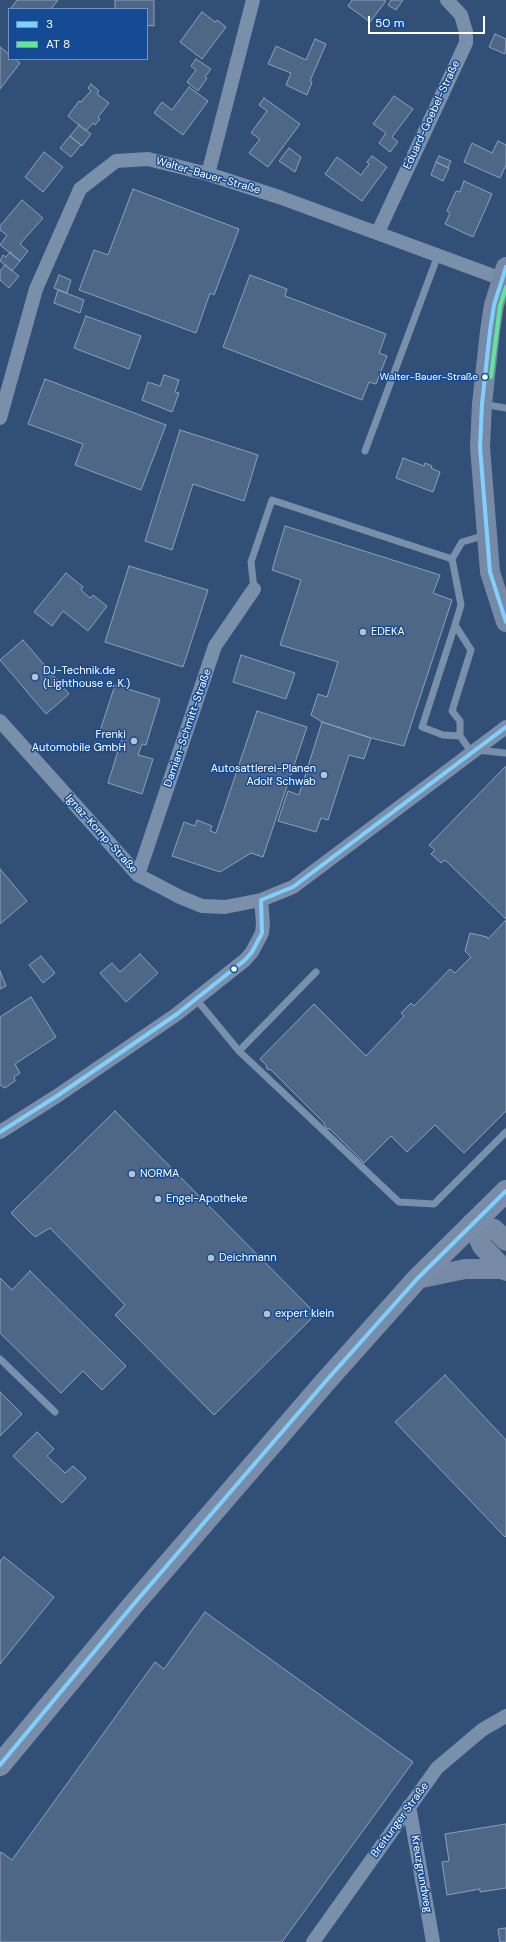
<!DOCTYPE html>
<meta charset="utf-8">
<style>
body{margin:0}
#map{position:relative;width:506px;height:1942px;overflow:hidden;background:#324f77;font-family:"DM Sans",sans-serif}
canvas{display:block}
.legend{position:absolute;left:8px;top:8px;width:140px;height:52px;box-sizing:border-box;background:#154b94;border:1px solid #7393bf;margin:0;padding:5px 7px;list-style:none;font-size:12px;color:#fff}
.legend li{display:flex;align-items:center;gap:8px;height:20px}
.legend b{width:20px;border:1px solid #7393bf}
.scale{position:absolute;left:368px;top:16px;width:117px;height:18px;box-sizing:border-box;border:2px solid #fff;border-top:0;padding-left:5px;font-size:12px;line-height:14px;white-space:nowrap;color:#fff;-webkit-text-stroke:3px #154b94;paint-order:stroke}
</style>
<div id="map">
<canvas width="506" height="1942"></canvas>
<ul class="legend">
<li><b style="height:5px;background:#80d0ff"></b>3</li>
<li><b style="height:5px;background:#61e597"></b>AT 8</li>
</ul>
<div class="scale">50 m</div>
</div>
<script>
const context = document.querySelector('canvas').getContext('2d');
context.lineJoin = 'round';
function fill(path, color) {
  context.fillStyle = color;
  context.fill(path, 'evenodd');
}
function toPath(rows) {
  const path = new Path2D();
  for (const r of rows) {
    path.moveTo(r[0], r[1]);
    for (let i = 2; i < r.length; i += 2) path.lineTo(r[i], r[i + 1]);
  }
  return path;
}
function trace(path, color, width, dash) {
  context.strokeStyle = color;
  context.lineWidth = width;
  context.lineCap = dash ? 'butt' : 'round';
  context.setLineDash(dash || []);
  context.stroke(path);
}
function drawText(font, color, halo, rows, align = 'center') {
  context.font = font + ' "DM Sans",sans-serif';
  context.lineWidth = 3;
  context.setLineDash([]);
  context.textBaseline = 'middle';
  context.strokeStyle = halo;
  context.fillStyle = color;
  for (const [text, x, y, turn = 0] of rows) {
    context.save();
    context.translate(x, y);
    context.rotate((+turn || 0) * Math.PI / 180);
    context.textAlign = isNaN(turn) ? turn : align;
    if (halo) context.strokeText(text, 0, 0);
    context.fillText(text, 0, 0);
    context.restore();
  }
}
const building = toPath([
 [17,0,58,0,51,9,13,9,11,8,17,0],
 [115,0,154,0,154,26,147,25,147,9,115,9,115,0],
 [352,0,384,0,386,1,370,22,348,6,352,0],
 [391,0,403,0,396,10,388,5,391,0],
 [202,12,215,22,217,20,226,27,202,59,180,42,202,12],
 [495,34,506,39,505,54,489,47,495,34],
 [315,39,326,44,310,81,312,82,307,95,286,85,291,73,268,64,276,46,306,60,315,39],
 [0,47,9,54,9,59,15,59,20,63,0,89,0,47],
 [196,59,211,69,205,77,207,78,198,91,187,82,196,70,191,66,196,59],
 [91,84,99,91,97,94,109,103,98,117,100,119,95,125,93,123,86,131,68,116,79,101,81,102,91,91,88,88,91,84],
 [189,87,208,101,183,135,154,113,162,102,172,110,189,87],
 [394,96,413,109,392,137,398,142,390,152,379,143,386,133,373,124,394,96],
 [264,98,300,124,268,167,249,153,260,139,251,133,267,111,259,105,264,98],
 [79,125,91,134,82,146,70,136,79,125],
 [70,136,81,145,71,157,60,148,70,136],
 [498,141,506,145,506,165,500,178,464,162,472,143,492,153,498,141],
 [289,148,301,157,295,172,279,161,289,148],
 [44,152,63,167,43,192,25,177,44,152],
 [372,156,387,167,362,201,325,174,337,157,361,175,369,164,367,162,372,156],
 [439,156,451,161,448,168,436,162,439,156],
 [436,162,449,168,443,181,431,175,436,162],
 [464,181,492,194,473,237,445,224,450,213,447,211,456,191,460,192,464,181],
 [133,189,239,229,214,295,210,293,196,333,79,290,94,250,108,255,133,189],
 [22,200,43,218,20,244,28,251,20,261,0,245,7,235,0,230,0,226,22,200],
 [10,252,20,261,12,271,0,261,3,255,6,257,10,252],
 [5,265,19,276,9,288,0,280,0,271,5,265],
 [59,275,71,280,67,293,54,288,59,275],
 [250,275,287,289,285,296,386,334,379,353,387,356,376,384,369,382,362,400,223,347,250,275],
 [58,290,84,300,80,313,54,303,58,290],
 [86,316,141,336,129,369,74,348,86,316],
 [164,375,179,380,175,392,179,393,172,412,142,400,148,382,160,386,164,375],
 [45,379,166,425,141,490,75,465,83,444,28,424,45,379],
 [180,430,258,455,244,501,193,484,172,550,145,541,180,430],
 [403,458,424,466,425,463,432,466,431,468,440,472,433,492,396,478,403,458],
 [285,526,440,575,433,593,452,600,404,746,371,738,322,722,311,715,318,694,327,697,338,662,280,645,301,580,272,570,285,526],
 [129,566,208,590,183,667,105,642,129,566],
 [66,573,83,587,81,590,90,598,93,595,107,606,88,631,63,611,52,626,34,612,66,573],
 [23,640,69,694,46,714,0,660,23,640],
 [241,655,295,673,286,699,233,682,241,655],
 [115,685,160,699,146,745,142,744,138,755,153,759,142,794,108,783,122,738,100,731,115,685],
 [257,711,307,727,263,857,251,853,220,872,172,856,184,822,195,826,197,820,212,826,210,831,216,833,257,711],
 [322,722,371,738,364,759,349,755,328,820,321,818,316,832,278,821,288,791,299,795,322,722],
 [506,766,506,919,445,860,441,863,431,854,435,850,429,845,506,766],
 [0,869,27,901,0,924,0,869],
 [506,920,506,1111,464,1153,435,1125,407,1152,391,1136,364,1163,330,1129,326,1128,324,1123,271,1070,267,1069,266,1065,260,1059,314,1004,366,1056,404,1016,401,1013,411,1003,414,1006,450,969,455,973,471,957,465,951,470,933,487,937,488,939,506,920],
 [140,954,158,973,126,1002,100,973,112,963,120,972,140,954],
 [41,956,55,973,43,983,29,965,41,956],
 [0,971,6,986,0,989,0,971],
 [31,997,56,1037,15,1064,20,1073,14,1077,15,1081,5,1088,3,1087,0,1085,0,1017,31,997],
 [115,1111,316,1314,214,1415,115,1315,125,1305,50,1228,35,1237,11,1213,115,1111],
 [30,1271,126,1366,102,1390,83,1371,61,1393,0,1333,0,1278,12,1290,30,1271],
 [445,1375,506,1440,506,1536,505,1537,395,1422,445,1375],
 [0,1392,22,1414,0,1436,0,1392],
 [37,1432,54,1449,47,1456,65,1473,73,1466,86,1478,62,1503,13,1456,37,1432],
 [4,1557,54,1597,0,1664,0,1561,4,1557],
 [205,1612,413,1762,282,1942,0,1942,0,1853,1,1852,12,1860,155,1662,164,1669,205,1612],
 [506,1824,506,1888,480,1892,480,1889,447,1895,442,1862,449,1861,445,1834,506,1824],
 [506,1928,506,1942,500,1942,498,1929,506,1928]
]);
const lane = toPath([
 [482,404,506,408],
 [365,451,438,255],
 [254,589,251,562,272,500,452,559],
 [455,625,422,727,443,735,460,736],
 [476,750,506,753],
 [472,753,460,736,460,721,452,711,471,650,455,625,461,605,452,559,462,542,486,535],
 [196,999,239,1051,316,972],
 [239,1051,399,1202,434,1204,506,1132],
 [0,1359,55,1412]
]);
const street = toPath([
 [208,174,253,0],
 [378,232,466,43,466,32,461,15,447,0],
 [0,418,36,289,80,189,116,161,148,159,208,174,279,197,502,279],
 [0,721,138,875,180,897,202,906,225,907,261,900,293,887,506,727],
 [138,875,215,646,254,589],
 [0,1132,57,1096,177,1014,245,960,252,952,262,933,263,923,261,900],
 [409,1806,433,1942],
 [313,1942,437,1768,482,1730,506,1716]
]);
const secondary = toPath([
 [506,267,494,305,490,331,482,404,480,447,490,572,506,622],
 [472,1223,482,1246,506,1271],
 [472,1223,494,1229,506,1241],
 [417,1279,465,1269,504,1269]
]);
const primary = toPath([
 [0,1765,133,1605,326,1381,417,1279,506,1191]
]);
const bus1 = toPath([
 [506,267,494,305,490,331,482,404,480,447,490,572,506,622],
 [261,900,293,887,506,727],
 [0,1132,57,1096,177,1014,245,960,252,952,262,933,261,900],
 [0,1765,133,1605,326,1381,417,1279,506,1191]
]);
const bus2 = toPath([
 [491,377,500,306,506,287]
]);
const markers = [
 [485,377,3.5,"#fff"],
 [363,632,4,"#b7c1cf"],
 [35,677,4,"#b7c1cf"],
 [134,741,4,"#b7c1cf"],
 [324,775,4,"#b7c1cf"],
 [234,969,3.5,"#fff"],
 [132,1174,4,"#b7c1cf"],
 [158,1199,4,"#b7c1cf"],
 [211,1258,4,"#b7c1cf"],
 [267,1314,4,"#b7c1cf"]
];
const busNames = [
 ["Walter-Bauer-Straße",478,377]
];
const streetNames = [
 ["Eduard-Goebel-Straße",432,115,-65],
 ["Walter-Bauer-Straße",208,176,16],
 ["Damian-Schmitt-Straße",188,728,-71],
 ["Ignaz-Komp-Straße",101,834,48],
 ["Breitunger Straße",400,1820,-54],
 ["Kreuzgrundweg",421,1874,80]
];
const poiNames = [
 ["EDEKA",371,632],
 ["DJ-Technik.de",43,671],
 ["(Lighthouse e. K.)",43,684],
 ["Frenki",126,735,"right"],
 ["Automobile GmbH",126,748,"right"],
 ["Autosattlerei-Planen",316,769,"right"],
 ["Adolf Schwab",316,782,"right"],
 ["NORMA",140,1174],
 ["Engel-Apotheke",166,1199],
 ["Deichmann",219,1258],
 ["expert klein",275,1314]
];
fill(building, '#4f6786');
trace(building, '#8fa0b7', 1);
trace(lane, '#7a8fa9', 7);
trace(street, '#7a8fa9', 14);
trace(secondary, '#768aa6', 20);
trace(primary, '#798da8', 22);
trace(bus1, '#80d0ff', 4);
trace(bus2, '#61e597', 4);
for (const [x, y, r, color] of markers) {
  const dot = new Path2D();
  dot.arc(x, y, r, 0, 2 * Math.PI);
  context.fillStyle = color;
  context.fill(dot);
  trace(dot, '#154b94', 1.5);
}
drawText('10px', '#fff', '#154b94', busNames, 'right');
drawText('11px', '#fff', '#154b94', streetNames);
drawText('11px', '#fff', '#154b94', poiNames, 'left');
</script>
